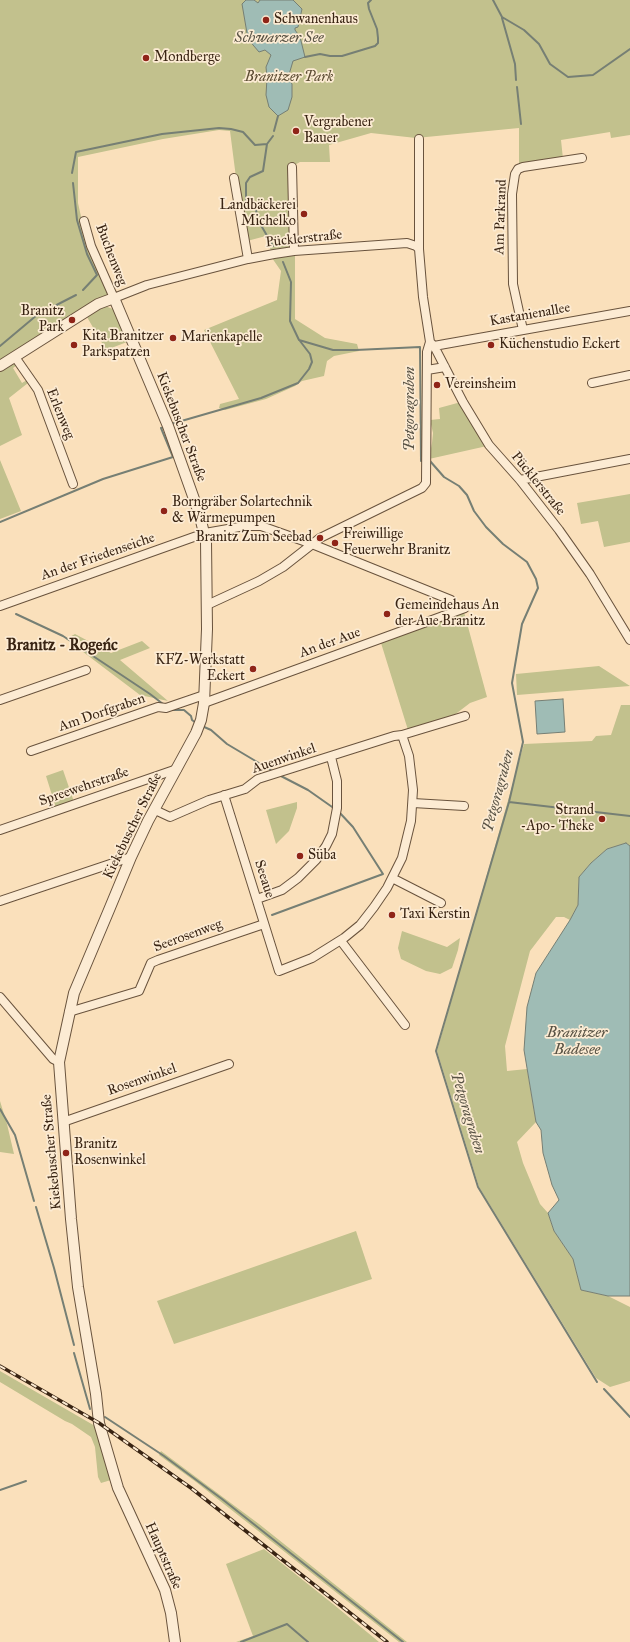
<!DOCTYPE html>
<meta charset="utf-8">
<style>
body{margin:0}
canvas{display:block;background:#fae0bb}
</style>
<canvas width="630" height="1642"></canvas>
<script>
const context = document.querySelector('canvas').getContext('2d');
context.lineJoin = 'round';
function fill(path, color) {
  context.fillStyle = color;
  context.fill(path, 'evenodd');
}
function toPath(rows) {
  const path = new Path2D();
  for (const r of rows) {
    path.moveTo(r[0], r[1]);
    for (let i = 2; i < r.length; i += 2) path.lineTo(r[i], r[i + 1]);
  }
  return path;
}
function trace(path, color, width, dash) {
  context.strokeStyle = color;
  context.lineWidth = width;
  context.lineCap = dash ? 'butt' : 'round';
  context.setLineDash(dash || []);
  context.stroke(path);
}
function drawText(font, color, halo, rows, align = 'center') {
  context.font = font + ' "IM FELL Great Primer",serif';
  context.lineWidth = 3.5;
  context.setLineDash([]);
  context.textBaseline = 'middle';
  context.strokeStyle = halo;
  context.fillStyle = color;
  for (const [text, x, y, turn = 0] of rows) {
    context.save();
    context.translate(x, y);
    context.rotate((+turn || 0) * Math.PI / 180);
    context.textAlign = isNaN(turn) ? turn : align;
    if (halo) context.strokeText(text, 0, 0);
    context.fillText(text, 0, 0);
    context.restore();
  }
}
const green = toPath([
 [0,0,630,0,630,135,611,138,610,132,561,140,563,159,519,166,519,128,416,138,371,133,329,145,330,162,300,162,291,167,292,249,271,251,266,236,247,241,238,193,230,131,219,130,163,139,78,157,78,203,82,221,111,294,0,362],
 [295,255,295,319,325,338,357,344,359,351,334,356,327,361,324,376,302,381,295,386,266,399,225,410,219,408,220,404,239,399,204,330,277,300,281,271,272,258],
 [105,306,113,309,127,342,106,350,87,317],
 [15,362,17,365,13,368,22,383,27,380,28,383,9,398,22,435,0,446,0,372],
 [461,402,487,446,429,459,432,443,433,433,430,420,440,419,439,408],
 [0,460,21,511,0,519],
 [630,494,630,542,604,547,598,521,581,524,577,503],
 [464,612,487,697,470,703,453,716,408,730,381,643],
 [75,634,111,653,142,641,150,648,120,660,168,701,140,695,66,639],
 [599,666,630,686,517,695,516,674],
 [621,705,630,705,630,846,626,843,607,849,591,863,579,877,578,905,570,920,564,917,556,917,530,951,505,1046,507,1071,527,1069,536,1122,517,1142,523,1163,540,1204,548,1213,554,1231,573,1259,581,1290,608,1296,630,1307,630,1381,610,1387,596,1378,479,1187,437,1051,524,744,592,741,596,736,611,735],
 [63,770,74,802,56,808,46,776],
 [297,802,297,808,289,831,276,844,266,810],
 [402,931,447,947,460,938,458,950,452,968,440,974,426,971,401,959,398,948],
 [0,1101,7,1124,14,1154,0,1152],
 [356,1231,372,1279,174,1344,157,1301],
 [0,1371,95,1426,111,1480,101,1483,98,1477,95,1447,91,1437,72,1424,65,1421,0,1382],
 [161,1451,259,1524,407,1642,399,1642,196,1482,159,1455],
 [264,1549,333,1604,379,1642,236,1642,253,1636,226,1564]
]);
const water = toPath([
 [246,0,254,0,258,3,260,0,293,0,302,9,298,27,295,28,295,30,300,37,305,57,293,61,288,78,292,84,292,97,288,110,278,116,269,107,266,95,267,78,266,67,271,55,265,50,259,52,248,39,242,4,246,0],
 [563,699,565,732,537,734,535,701,563,699],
 [626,843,630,846,630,1296,608,1296,581,1290,573,1259,554,1231,548,1213,559,1200,552,1185,543,1153,541,1130,536,1122,524,1050,527,1007,536,973,570,920,578,905,579,877,591,863,607,849,626,843]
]);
const stream = toPath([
 [493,0,502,17,524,30,539,44,550,64,568,77,593,75,630,49],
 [502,18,515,64,516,80],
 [305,57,320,54,330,56,342,56,375,46,378,43,378,38,377,29,369,9,368,3,371,0],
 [517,87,521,124],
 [274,131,278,116],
 [273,136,267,144,263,171,250,177,246,183,246,200,247,206,255,208,262,227,273,246],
 [72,173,76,152,162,134,219,128,231,129,243,132,255,145,267,144],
 [73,183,77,220,87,254,97,275,83,290],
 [283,262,291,282,290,321,299,340,333,350,356,350,420,347,421,461,423,461],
 [0,346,37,315,76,295],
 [171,424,261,398,298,383,309,369,312,362,310,354,300,341],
 [427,461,430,461,444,477,459,486,467,495,474,511,486,527,503,544,527,562,536,579,538,588,522,624,512,683,523,742,509,802,436,1051,478,1187,597,1382],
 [0,522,103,479,173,457,161,428,165,427],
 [16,614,63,636,150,694,163,704],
 [171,710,184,710,191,716,192,720,196,723],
 [202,726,211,730,227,744,274,772],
 [279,775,308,790,335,809],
 [509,802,630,816],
 [272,915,383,874,353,827,339,812],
 [0,1109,15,1135,34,1201],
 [36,1207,54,1268,74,1345],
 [74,1353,90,1409],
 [604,1389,630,1417],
 [105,1417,164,1456,222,1499,403,1642],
 [0,1490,26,1481],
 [241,1642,287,1624,308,1642]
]);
const minor = toPath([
 [419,139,419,249],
 [292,167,294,251],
 [234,178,248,259],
 [84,221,91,246,114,298,147,285,248,259,274,254,294,251,407,243,416,246,419,249,423,297,430,342,427,352,426,483,422,488,320,538,283,567,259,581,207,605],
 [523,330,513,284,512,194,515,174,518,169,523,167,582,158],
 [430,342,434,346,463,402,489,445,520,480,559,530,590,574,630,640],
 [434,346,630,311],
 [15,357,38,390,73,484],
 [427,370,445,367],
 [592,383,630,375],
 [520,480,630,459],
 [0,606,205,533,245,526,261,526,312,544,451,600],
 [0,700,86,670],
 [204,703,465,608],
 [402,735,465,716],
 [31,751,158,707,166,708,204,695],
 [413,803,464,806],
 [155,810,170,817,209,800,245,789,258,779,394,736,402,735,409,756,413,790,411,821,402,858,387,888,374,907,360,925,344,938,312,958,279,971,224,795],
 [0,830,177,769],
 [392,878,441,903],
 [257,899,282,890,298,878,316,860,326,846,332,834,337,808,337,781,331,757],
 [0,901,131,857],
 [341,941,405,1025],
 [0,997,53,1059,59,1062],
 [69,1012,139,991,151,963,158,960,264,924],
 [63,1122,229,1064]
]);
const tertiary = toPath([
 [0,366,98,304,114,298,168,426,199,513,206,541,207,629,204,703,201,720,196,733,148,821,131,857,109,910,74,993,59,1062,71,1219,78,1287,96,1394,99,1423,118,1488,165,1590,171,1613,175,1642]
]);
const rail = toPath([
 [0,1366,99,1423,191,1488,387,1642]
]);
const markers = [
 [266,20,4,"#8f2418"],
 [146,58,4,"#8f2418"],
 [296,131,4,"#8f2418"],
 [304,214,4,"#8f2418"],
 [72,320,4,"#8f2418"],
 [173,338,4,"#8f2418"],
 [74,345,4,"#8f2418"],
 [491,345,4,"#8f2418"],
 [437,385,4,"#8f2418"],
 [164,511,4,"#8f2418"],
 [320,538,4,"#8f2418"],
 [335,543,4,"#8f2418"],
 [387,614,4,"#8f2418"],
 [253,669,4,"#8f2418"],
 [602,819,4,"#8f2418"],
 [300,856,4,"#8f2418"],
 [392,915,4,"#8f2418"],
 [66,1153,4,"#8f2418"]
];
const poiNames = [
 ["Schwanenhaus",274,20],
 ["Mondberge",154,58],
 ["Vergrabener",304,123],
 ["Bauer",304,139],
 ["Landbäckerei",296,206,"right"],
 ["Michelko",296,222,"right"],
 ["Branitz",64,312,"right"],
 ["Park",64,328,"right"],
 ["Kita Branitzer",82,337],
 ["Parkspatzen",82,353],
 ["Marienkapelle",181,338],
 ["Küchenstudio Eckert",499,345],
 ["Vereinsheim",445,385],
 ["Borngräber Solartechnik",172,503],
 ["& Wärmepumpen",172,519],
 ["Freiwillige",343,535],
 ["Feuerwehr Branitz",343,551],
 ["Branitz Zum Seebad",312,538,"right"],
 ["Gemeindehaus An",395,606],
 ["der Aue Branitz",395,622],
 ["KFZ-Werkstatt",245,661,"right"],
 ["Eckert",245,677,"right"],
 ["Strand",594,811,"right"],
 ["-Apo- Theke",594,827,"right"],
 ["Süba",308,856],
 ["Taxi Kerstin",400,915],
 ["Branitz",74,1145],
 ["Rosenwinkel",74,1161]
];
const parkNames = [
 ["Branitzer Park",289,78]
];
const streetNames = [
 ["Am Parkrand",501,217,-88],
 ["Pücklerstraße",304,239,-6],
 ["Buchenweg",111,255,69],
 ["Kastanienallee",530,315,-10],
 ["Erlenweg",60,414,68],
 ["Kiekebuscher Straße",181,427,69],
 ["Pücklerstraße",538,484,51],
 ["An der Friedenseiche",98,557,-19],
 ["An der Aue",330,643,-20],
 ["Am Dorfgraben",102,713,-19],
 ["Auenwinkel",284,759,-19],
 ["Spreewehrstraße",84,787,-19],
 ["Kiekebuscher Straße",133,826,-64],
 ["Seeaue",264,879,73],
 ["Seerosenweg",188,936,-20],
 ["Rosenwinkel",142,1080,-19],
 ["Kiekebuscher Straße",52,1152,-95],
 ["Hauptstraße",163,1556,66]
];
const waterNames = [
 ["Schwarzer See",279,38],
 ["Petgoragraben",410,409,-90],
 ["Petgoragraben",499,791,-75],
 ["Branitzer",577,1033],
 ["Badesee",577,1050],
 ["Petgoragraben",467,1113,73]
];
const quarterNames = [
 ["Branitz - Rogeńc",62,646]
];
fill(green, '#c2c18d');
fill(water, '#9fbcb5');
trace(water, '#767f74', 1);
trace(stream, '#767f74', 2);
trace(minor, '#69533d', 10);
trace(tertiary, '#69533d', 12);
trace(minor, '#fcebd3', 8);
trace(tertiary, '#fcebd3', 10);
trace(rail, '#392413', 3.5);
trace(rail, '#fcebd3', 2, [6]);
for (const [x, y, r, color] of markers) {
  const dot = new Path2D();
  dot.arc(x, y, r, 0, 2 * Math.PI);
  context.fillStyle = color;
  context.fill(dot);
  trace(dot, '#fcebd3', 1.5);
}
drawText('14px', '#392413', '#fcebd3', poiNames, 'left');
drawText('italic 14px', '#5b4b32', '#fcebd3', parkNames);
drawText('14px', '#392413', '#fcebd3', streetNames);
drawText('italic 15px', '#585244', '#fcebd3', waterNames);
drawText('bold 16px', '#392413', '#fcebd3', quarterNames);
</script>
